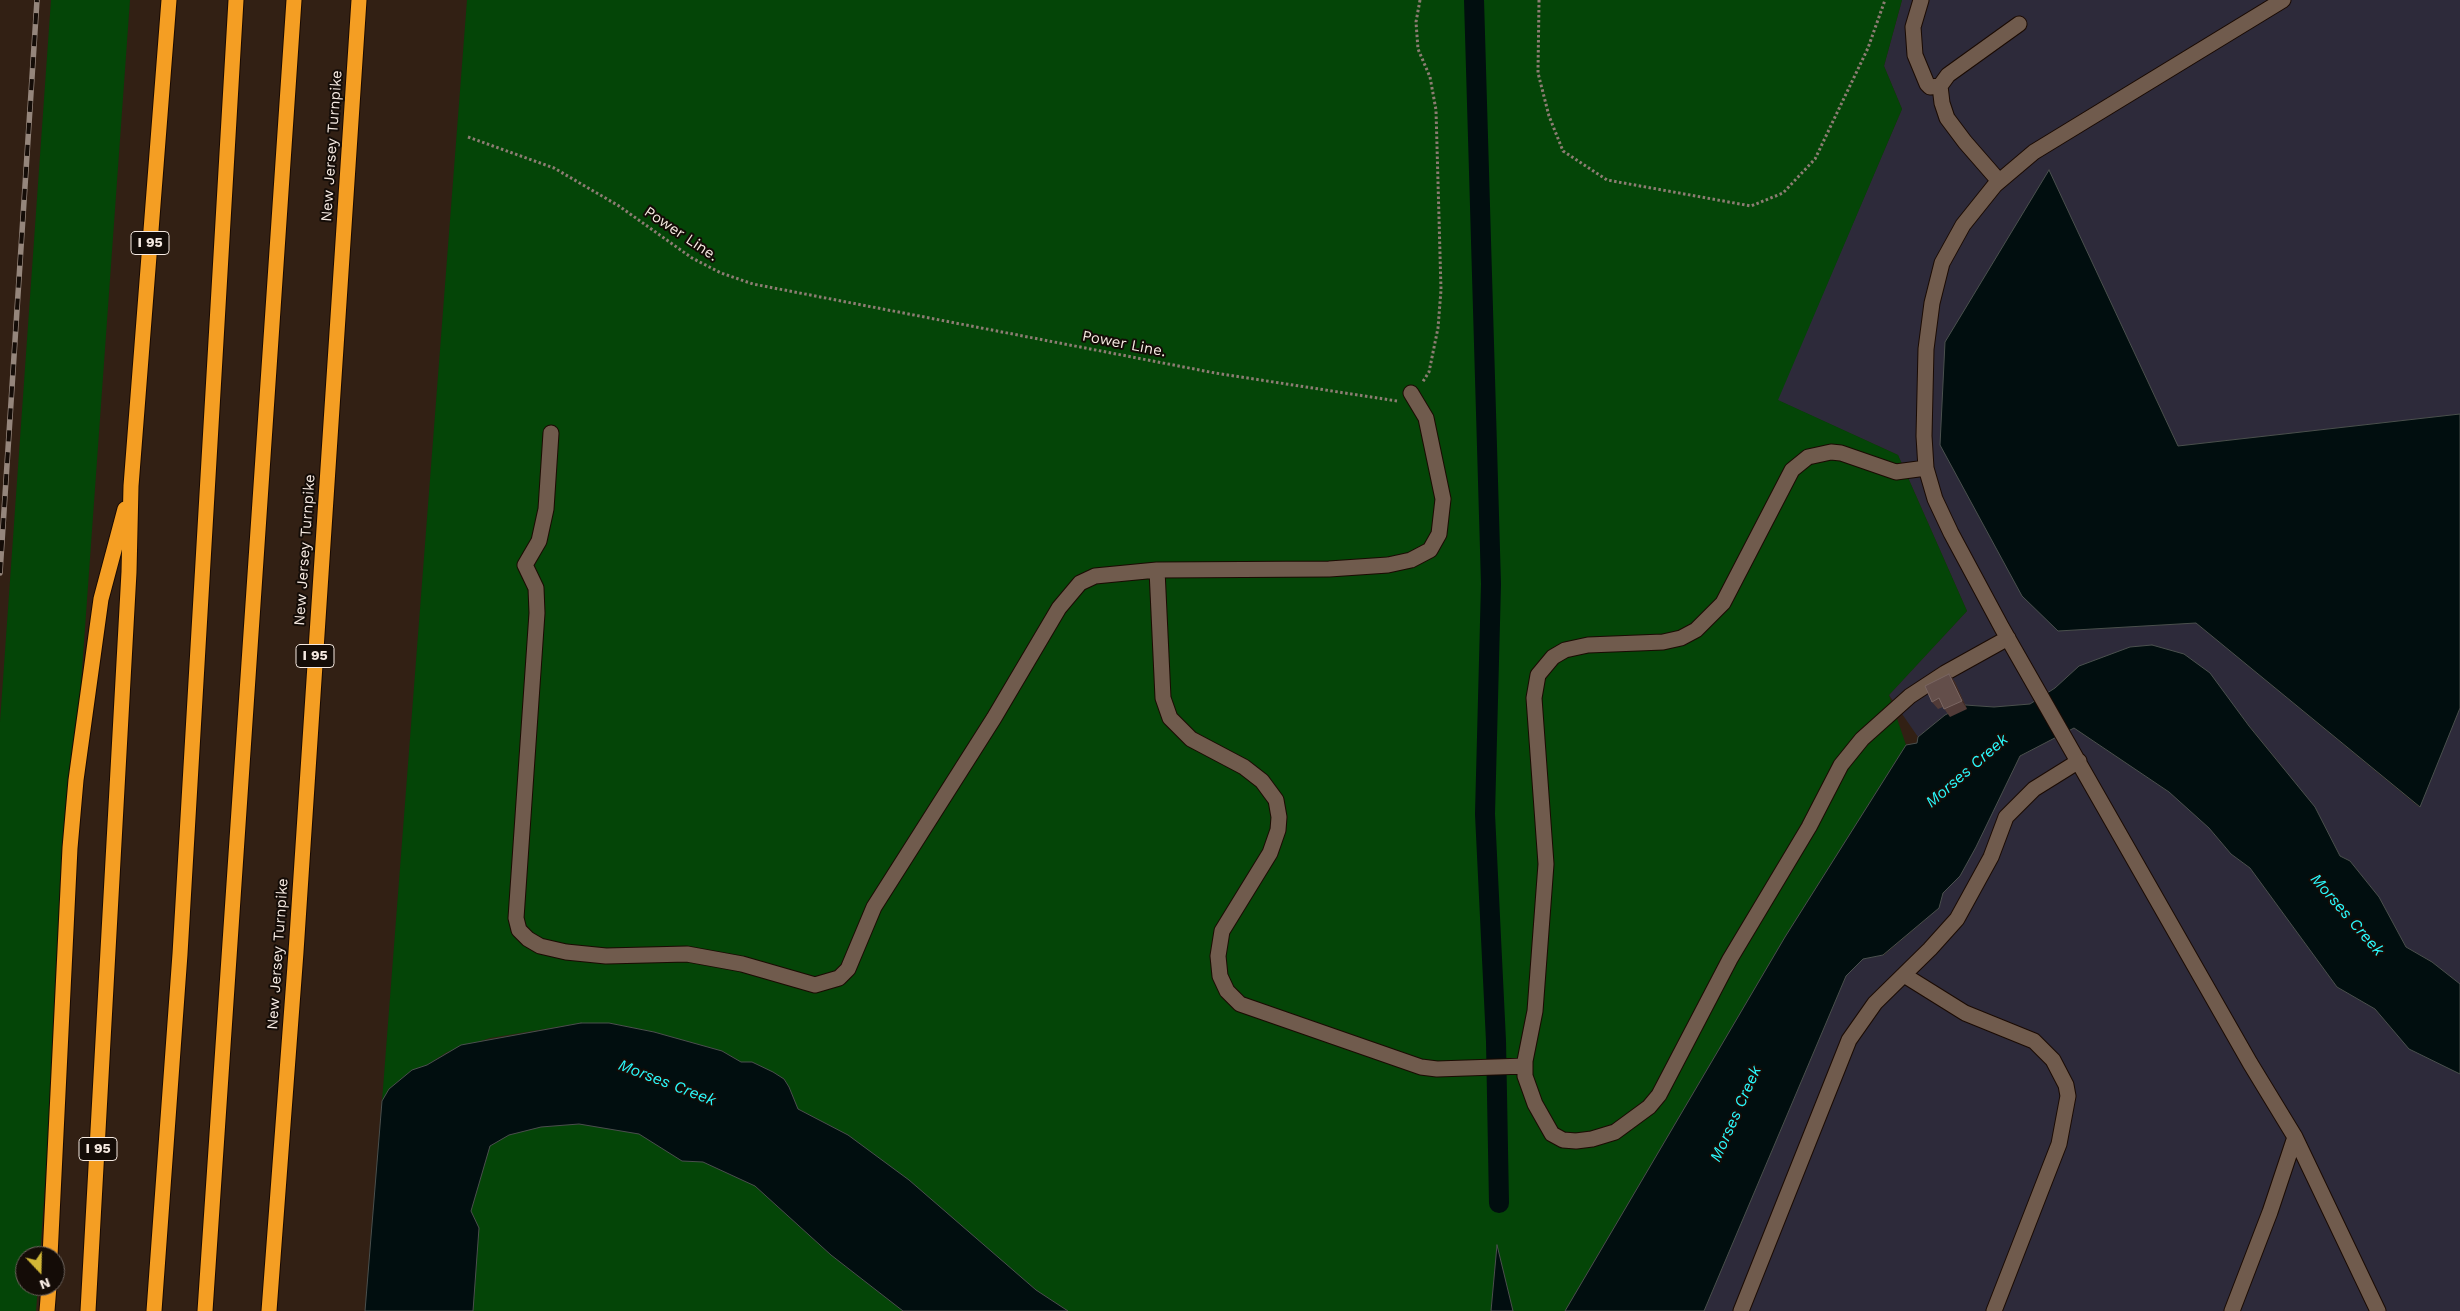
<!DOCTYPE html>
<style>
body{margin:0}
#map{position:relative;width:2460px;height:1311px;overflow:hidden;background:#322014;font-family:"Work Sans",sans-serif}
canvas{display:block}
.north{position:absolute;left:15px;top:1246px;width:50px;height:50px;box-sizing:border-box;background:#140c07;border:1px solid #6e655f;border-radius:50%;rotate:159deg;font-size:14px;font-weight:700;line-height:20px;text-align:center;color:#f6eae2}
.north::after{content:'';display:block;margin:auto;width:18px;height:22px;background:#d2b736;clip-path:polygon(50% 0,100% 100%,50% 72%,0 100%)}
</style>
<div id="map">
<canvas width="2460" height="1311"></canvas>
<div class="north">N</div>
</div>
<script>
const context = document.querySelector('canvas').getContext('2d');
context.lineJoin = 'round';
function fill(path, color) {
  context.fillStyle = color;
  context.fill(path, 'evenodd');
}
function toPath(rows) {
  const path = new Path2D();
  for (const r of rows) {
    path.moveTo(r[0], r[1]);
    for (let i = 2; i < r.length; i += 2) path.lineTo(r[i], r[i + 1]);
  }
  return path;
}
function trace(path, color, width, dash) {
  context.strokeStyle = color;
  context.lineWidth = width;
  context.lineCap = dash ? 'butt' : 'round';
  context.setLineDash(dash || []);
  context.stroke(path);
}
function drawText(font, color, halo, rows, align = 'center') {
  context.font = font + ' "Work Sans",sans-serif';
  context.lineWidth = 4;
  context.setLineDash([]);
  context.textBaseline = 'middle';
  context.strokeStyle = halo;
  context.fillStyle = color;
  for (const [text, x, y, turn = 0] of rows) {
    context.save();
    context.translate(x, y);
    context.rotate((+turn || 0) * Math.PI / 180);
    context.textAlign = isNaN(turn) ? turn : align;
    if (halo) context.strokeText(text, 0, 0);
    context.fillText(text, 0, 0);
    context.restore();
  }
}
const industrial = toPath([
 [1902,0,2460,0,2460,414,2178,446,2049,171,2058,631,2196,623,2419,807,2460,708,2460,984,2432,962,2406,947,2379,897,2350,861,2340,856,2315,807,2230,702,2055,688,2030,704,1994,707,1965,705,1945,715,1918,737,1889,695,1967,611,1898,455,1777,400,1902,109,1884,66],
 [2074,728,2169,792,2209,828,2231,854,2250,868,2337,987,2375,1009,2392,1029,2439,1062,2460,1074,2460,1311,1704,1311,1846,976,1863,958,1884,955,1939,908,1943,893,1960,876,2020,756]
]);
const green = toPath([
 [51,0,130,0,40,1256,25,1256,25,1286,38,1286,36,1311,0,1311,0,722],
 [467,0,1902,0,1884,66,1902,109,1778,400,1898,455,1967,611,1889,695,1906,745,1785,937,1565,1311,1513,1311,1497,1247,1491,1311,1068,1311,1036,1290,848,1135,798,1109,789,1087,784,1079,752,1062,741,1062,722,1051,654,1032,609,1023,581,1023,490,1038,447,1052,427,1065,412,1070,389,1089,382,1101],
 [579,1124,639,1134,682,1160,703,1162,755,1186,831,1255,903,1311,473,1311,479,1228,471,1211,490,1146,509,1135,541,1127]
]);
const water = toPath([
 [2049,170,2178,446,2460,414,2460,708,2420,807,2196,623,2058,631,2022,596,1940,445,1945,342,2049,170],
 [2152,645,2184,654,2210,673,2249,726,2315,807,2340,856,2350,861,2379,897,2406,947,2432,962,2460,984,2460,1074,2409,1049,2375,1009,2337,987,2250,868,2231,854,2209,828,2169,792,2074,728,2020,756,1976,847,1960,876,1943,893,1939,908,1883,955,1863,959,1846,976,1704,1311,1565,1311,1785,937,1906,745,1917,743,1918,737,1945,715,1965,705,1994,707,2030,704,2055,688,2079,666,2130,647,2152,645],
 [581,1023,609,1023,654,1032,722,1051,741,1062,752,1062,773,1072,784,1079,789,1087,798,1109,848,1135,909,1180,1036,1290,1068,1311,903,1311,831,1255,755,1186,703,1162,682,1161,639,1134,579,1124,541,1127,509,1135,490,1146,471,1211,479,1228,473,1311,365,1311,382,1101,389,1089,412,1070,427,1065,461,1045,581,1023],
 [1497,1245,1513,1311,1491,1311,1497,1245]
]);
const canal = toPath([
 [1474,0,1491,584,1485,814,1496,1041,1499,1203]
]);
const path = toPath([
 [1420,0,1416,22,1418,49,1430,77,1436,110,1441,290,1438,328,1429,372,1422,383],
 [1539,0,1538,73,1549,116,1563,151,1607,180,1751,206,1783,193,1815,159,1868,48,1885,0],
 [468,137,554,168,619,206,692,258,721,273,753,284,1215,373,1397,401]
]);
const minor = toPath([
 [1921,0,1913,27,1915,55,1927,84,1930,87,1940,86],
 [2283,0,2034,152,1995,185,1963,225,1942,263,1932,303,1926,349,1924,436,1926,468,1935,499,1951,533,2002,628,2250,1063,2295,1137,2378,1311],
 [1999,181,1965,142,1947,118,1942,103,1940,86,1948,75,2019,24],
 [551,433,546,509,539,541,525,565,536,588,537,613,516,918,519,930,528,939,540,946,566,952,606,956,687,954,742,964,815,985,839,978,848,969,874,907,994,718,1059,608,1080,583,1095,576,1157,570,1329,569,1388,565,1411,560,1430,550,1439,534,1443,499,1426,418,1411,393],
 [1926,468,1896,472,1841,453,1831,452,1808,457,1792,470,1723,603,1696,630,1681,638,1663,642,1588,645,1565,650,1553,657,1538,675,1534,698,1546,864,1535,1011,1525,1061,1525,1076,1535,1104,1552,1134,1563,1140,1576,1141,1592,1139,1615,1132,1649,1107,1659,1095,1730,959,1809,827,1841,765,1862,739,1910,696,1945,673,2008,638],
 [1157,570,1163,698,1170,718,1191,739,1244,767,1262,781,1276,800,1279,817,1278,830,1270,853,1222,931,1218,956,1220,976,1227,991,1240,1004,1421,1067,1437,1069,1525,1066],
 [1904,975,1965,1013,2034,1041,2053,1060,2066,1085,2068,1096,2059,1144,1994,1311],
 [1741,1311,1849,1040,1875,1003,1930,949,1957,919,1991,857,2006,817,2034,789,2079,761],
 [2232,1311,2270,1212,2295,1137]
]);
const highway = toPath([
 [50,1256,70,848,76,780,101,599,125,509],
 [47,1311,49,1286],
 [88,1311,129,572,131,486,169,0],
 [154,1311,180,954,236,0],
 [205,1311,294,0],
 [269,1311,296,952,359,0]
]);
const rail = toPath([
 [0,573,37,0]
]);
const wall = toPath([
 [1949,674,1955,682,1967,709,1950,717,1943,707,1938,709,1932,702]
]);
const shadedWall = toPath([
 [1949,674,1955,682,1967,709,1962,701]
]);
const building = toPath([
 [1949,674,1962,701,1944,709,1939,698,1932,702,1925,686,1949,674]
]);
const shields = [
 [150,243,38],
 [315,656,38],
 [98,1149,38]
];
const shieldNames = [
 ["I 95",150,243],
 ["I 95",315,656],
 ["I 95",98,1149]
];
const streetNames = [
 ["New Jersey Turnpike",332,146,-86],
 ["Power Line.",681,234,34],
 ["Power Line.",1124,344,11],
 ["New Jersey Turnpike",305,550,-86],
 ["New Jersey Turnpike",278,954,-86]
];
const waterNames = [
 ["Morses Creek",1967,771,-41],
 ["Morses Creek",2347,915,49],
 ["Morses Creek",667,1083,21],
 ["Morses Creek",1736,1114,-66]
];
fill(industrial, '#2d2a3a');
fill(green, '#044507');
fill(water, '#010e0f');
trace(water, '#4a504e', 1);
trace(canal, '#010e0f', 20);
trace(minor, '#1a0a02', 17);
trace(highway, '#1a0a02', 17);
trace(path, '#8d7d73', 3, [2.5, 2.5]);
trace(minor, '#705b4d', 15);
trace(highway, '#f49e23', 15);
trace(rail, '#95867c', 5.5);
trace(rail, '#140c07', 4, [11]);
fill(wall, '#513b38');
fill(shadedWall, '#3d2822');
fill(building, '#634e4a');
trace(building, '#7a6662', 1);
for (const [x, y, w] of shields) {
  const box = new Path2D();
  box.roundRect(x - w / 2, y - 11.5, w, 23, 4);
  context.fillStyle = '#140c07';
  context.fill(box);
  trace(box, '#f6eae2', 1);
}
drawText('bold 14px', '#f6eae2', null, shieldNames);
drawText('15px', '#f6eae2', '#140c07', streetNames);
drawText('italic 16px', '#2bf9fc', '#140c07', waterNames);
</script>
